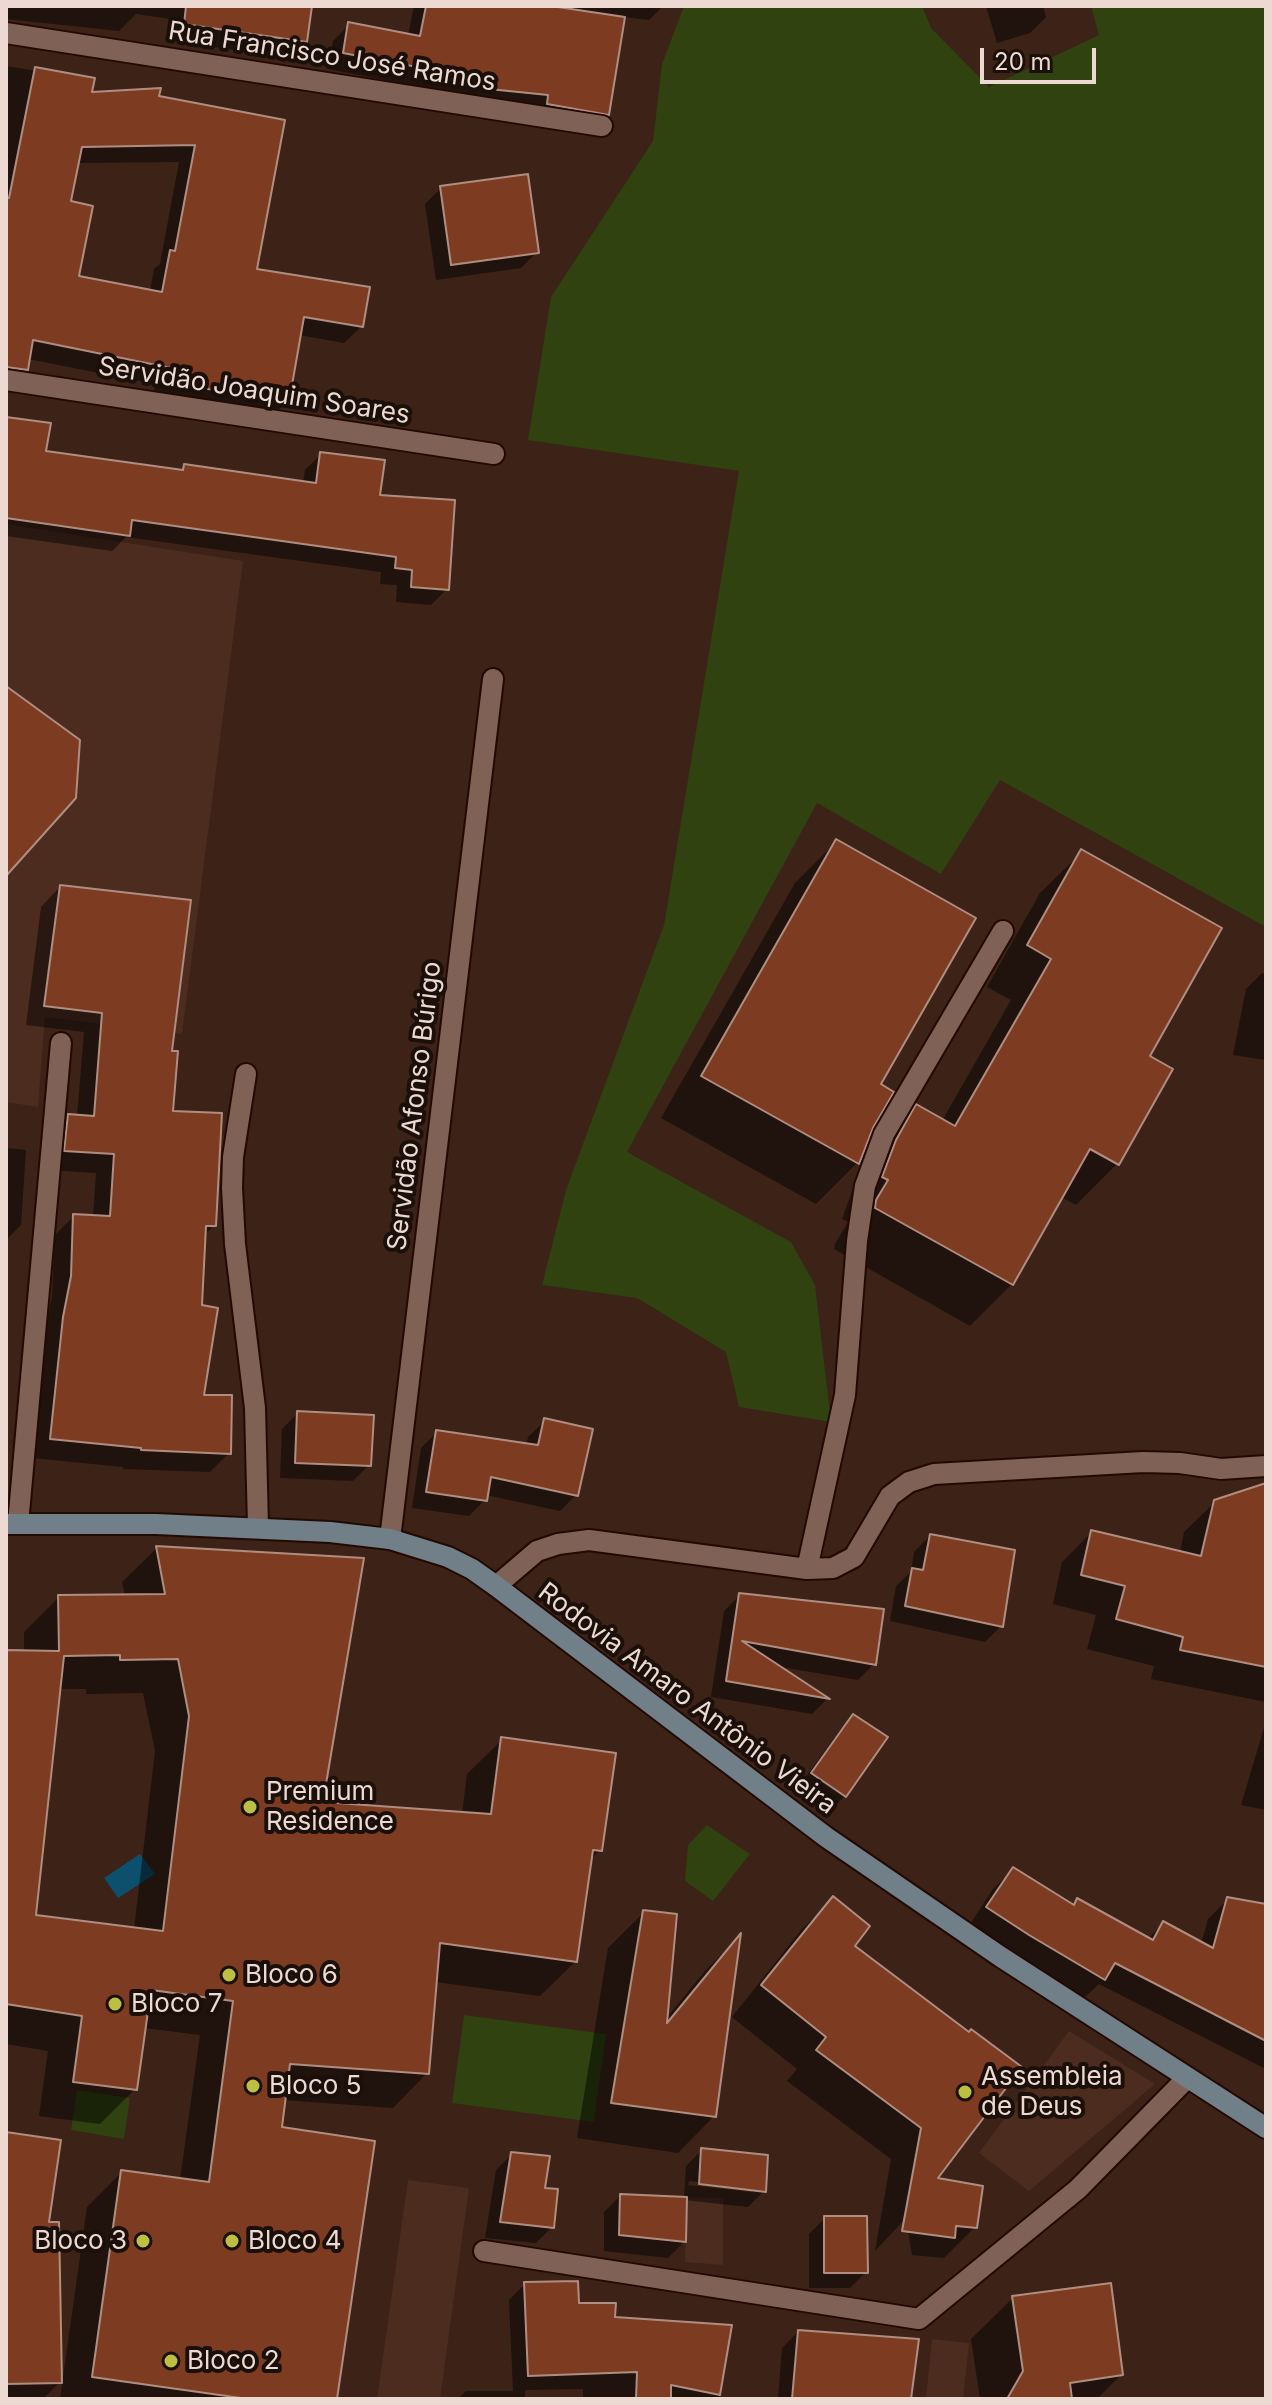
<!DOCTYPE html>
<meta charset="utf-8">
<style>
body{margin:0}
#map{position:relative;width:1272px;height:2405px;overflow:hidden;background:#3c2217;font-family:Inter,sans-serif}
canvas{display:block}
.frame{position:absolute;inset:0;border:8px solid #ebd9d2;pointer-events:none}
.scale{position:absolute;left:980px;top:48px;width:116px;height:36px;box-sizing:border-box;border:4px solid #ebd9d2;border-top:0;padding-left:10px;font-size:24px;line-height:28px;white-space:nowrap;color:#ebd9d2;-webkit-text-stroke:6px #1b0f0a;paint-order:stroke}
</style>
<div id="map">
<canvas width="1272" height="2405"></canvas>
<div class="frame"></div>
<div class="scale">20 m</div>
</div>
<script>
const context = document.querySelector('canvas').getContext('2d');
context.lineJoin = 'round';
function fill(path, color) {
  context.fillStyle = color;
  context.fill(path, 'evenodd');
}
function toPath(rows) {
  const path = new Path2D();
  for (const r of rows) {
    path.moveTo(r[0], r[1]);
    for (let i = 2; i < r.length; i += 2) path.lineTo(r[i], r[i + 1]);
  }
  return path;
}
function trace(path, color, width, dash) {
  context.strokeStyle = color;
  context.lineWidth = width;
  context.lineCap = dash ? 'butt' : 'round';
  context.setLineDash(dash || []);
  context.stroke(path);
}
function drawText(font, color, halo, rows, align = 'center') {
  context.font = font + ' Inter,sans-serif';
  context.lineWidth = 8;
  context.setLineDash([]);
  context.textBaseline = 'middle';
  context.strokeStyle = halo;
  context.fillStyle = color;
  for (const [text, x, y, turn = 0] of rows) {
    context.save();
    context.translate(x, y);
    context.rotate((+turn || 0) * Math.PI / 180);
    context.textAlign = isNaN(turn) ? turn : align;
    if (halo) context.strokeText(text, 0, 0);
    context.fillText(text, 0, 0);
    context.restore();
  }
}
const built = toPath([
 [6,524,243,561,182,1034,45,1017,38,1107,6,1102],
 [1069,2031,1155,2084,1029,2191,979,2153],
 [408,2180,469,2188,440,2399,377,2399],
 [687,2197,723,2198,723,2265,685,2262],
 [932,2339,969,2343,963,2399,926,2399]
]);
const green = toPath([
 [684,6,922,6,931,28,989,87,1099,35,1091,6,1266,6,1266,927,1000,780,941,874,817,803,627,1152,791,1242,815,1285,831,1422,739,1407,726,1352,637,1298,542,1285,566,1190,664,925,739,471,528,440,551,297,653,141,662,64],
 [707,1825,750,1854,713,1901,685,1881,688,1845],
 [464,2015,606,2034,594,2122,452,2103],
 [77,2090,130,2098,124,2139,71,2130]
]);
const water = toPath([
 [140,1854,155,1874,118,1898,104,1878]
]);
const shadow = toPath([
 [6,6,310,6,305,41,288,58,201,45,204,24,136,14,119,31,6,19],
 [414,6,663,6,649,20,623,17,607,114,591,131,454,93,327,69,333,41,349,25,408,36],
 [986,6,1043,6,1046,17,1030,33,997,43],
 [6,66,93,80,90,95,157,98,283,122,255,271,362,326,344,343,299,335,288,401,270,418,154,392,155,384,28,359,10,380,6,379],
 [179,162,160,264,154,269,150,292,77,277,69,203,77,163],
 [441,188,537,252,521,268,436,280,425,204],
 [6,419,44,453,179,472,185,466,303,483,305,470,321,454,378,497,447,589,431,605,396,602,397,585,380,584,381,572,126,537,112,551,6,536],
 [836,842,878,1085,871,1127,857,1163,816,1204,661,1118,795,883],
 [1082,852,1147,1056,1117,1164,1076,1205,1061,1197,1012,1284,970,1326,834,1249,835,1244,848,1222,842,1219,855,1183,875,1148,917,1107,942,1121,1011,1000,987,987,1040,893],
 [60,887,170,1053,171,1112,214,1225,204,1236,199,1307,202,1397,229,1453,210,1472,123,1469,123,1467,32,1458,44,1338,52,1296,55,1235,74,1216,93,1217,96,1173,46,1170,49,1135,68,1116,77,1116,84,1032,26,1025,41,907],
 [1262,973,1266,974,1266,1060,1233,1055,1246,989],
 [6,1148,26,1150,21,1225,6,1240],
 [298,1413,369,1465,353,1481,280,1478,282,1429],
 [545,1421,576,1495,560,1511,486,1495,485,1500,469,1516,412,1508,421,1448,437,1432,526,1446,528,1437],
 [1266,1491,1266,1702,1151,1679,1154,1666,1087,1649,1096,1615,1053,1604,1062,1562,1092,1532,1180,1553,1184,1532,1215,1502],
 [930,1536,1001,1626,985,1642,890,1621,896,1586,911,1572,914,1552],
 [157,1548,321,1804,462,1814,467,1774,502,1740,600,1850,589,1861,575,1962,540,1996,435,1982,427,2073,393,2108,283,2100,279,2129,334,2399,60,2399,87,2207,122,2172,180,2180,200,2035,144,2028,135,2089,100,2124,39,2116,48,2051,6,2044,6,1652,24,1652,24,1632,59,1597,125,1596,122,1582],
 [58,1689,86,1689,86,1694,143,1693,155,1751,134,1929,34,1917],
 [740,1595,874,1664,858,1680,775,1666,827,1699,812,1714,711,1697,724,1611],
 [854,1717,845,1796,829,1812,796,1790,838,1733],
 [1266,1721,1266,1810,1241,1805],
 [1013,1870,1072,1906,1078,1901,1148,1939,1163,1923,1201,1944,1208,1919,1228,1899,1266,1906,1266,2069,1099,1984,1084,1998,968,1927,993,1889],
 [833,1899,852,1946,969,2035,935,2180,975,2227,944,2258,912,2255,906,2218,875,2251,891,2159,787,2081,797,2069,732,2017,802,1929],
 [644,1912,665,2020,705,1971,738,1938,714,2116,678,2153,577,2138,608,1948],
 [6,2134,47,2224,60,2382,43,2399,6,2399],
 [702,2150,764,2191,748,2207,684,2200,684,2242,668,2258,604,2251,604,2212,620,2196,684,2199,686,2166],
 [689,2181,752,2188,752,2192,688,2185],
 [512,2154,543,2189,552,2227,536,2243,485,2238,496,2170],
 [825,2218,866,2272,850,2288,809,2288,809,2234],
 [525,2284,613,2318,730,2327,718,2399,583,2399,583,2389,525,2390,525,2399,458,2399,466,2391,513,2391,509,2300],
 [1013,2298,1121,2375,1097,2399,980,2399,971,2339],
 [798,2332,909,2399,778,2399,782,2348]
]);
const building = toPath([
 [186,6,312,6,307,42,184,24,186,6],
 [426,6,551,6,625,17,609,115,547,104,548,95,469,87,470,77,343,53,348,22,420,36,426,6],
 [35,67,95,78,92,92,161,88,159,96,285,120,257,269,370,287,363,327,304,317,289,402,189,386,190,379,170,375,171,368,33,340,28,370,6,367,6,197,9,198,35,67],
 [195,145,175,251,170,250,162,292,79,276,93,206,71,201,82,147,195,145],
 [528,174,539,253,451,265,440,186,528,174],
 [6,417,51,423,46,451,183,470,184,464,316,483,320,452,385,460,380,495,455,500,449,590,411,587,412,570,395,568,396,557,132,520,130,536,6,518,6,417],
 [6,686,80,740,76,798,6,876,6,686],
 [836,839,976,918,881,1084,894,1092,873,1128,859,1164,701,1076,836,839],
 [1081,849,1222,928,1150,1056,1173,1069,1119,1165,1090,1149,1013,1285,875,1208,876,1200,888,1180,882,1177,896,1140,916,1104,955,1126,1051,959,1027,945,1081,849],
 [60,885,191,900,172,1051,178,1051,173,1111,222,1113,216,1226,206,1226,202,1305,218,1308,204,1395,232,1395,231,1454,141,1450,141,1448,50,1439,63,1317,71,1276,73,1214,110,1216,114,1154,64,1151,68,1114,94,1116,102,1013,44,1006,60,885],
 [297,1411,374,1415,371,1466,295,1463,297,1411],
 [544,1418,593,1429,578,1496,491,1477,487,1501,426,1492,436,1430,538,1445,544,1418],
 [1266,1483,1266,1667,1180,1650,1183,1637,1116,1619,1125,1586,1081,1575,1091,1530,1201,1556,1214,1500,1266,1483],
 [930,1534,1015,1550,1003,1627,905,1606,912,1568,923,1570,930,1534],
 [156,1546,364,1558,323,1802,491,1814,501,1737,616,1753,602,1851,593,1850,577,1962,440,1943,429,2074,290,2064,282,2127,375,2141,337,2399,248,2399,92,2377,121,2170,209,2182,233,2001,151,1990,137,2090,73,2082,82,2016,6,2004,6,1650,59,1651,58,1595,165,1594,156,1546],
 [120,1655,120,1660,178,1659,189,1716,163,1931,36,1915,64,1656,120,1655],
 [739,1593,884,1609,876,1665,742,1641,830,1699,726,1681,739,1593],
 [853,1714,888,1737,846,1797,811,1773,853,1714],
 [1013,1867,1074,1905,1077,1898,1153,1940,1163,1921,1213,1948,1227,1897,1266,1904,1266,2041,1115,1963,1105,1980,1029,1935,986,1907,1013,1867],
 [833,1896,870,1926,855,1946,969,2032,971,2029,1022,2067,938,2178,983,2186,977,2228,956,2226,955,2238,902,2231,921,2128,816,2050,826,2037,761,1985,833,1896],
 [643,1910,677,1914,667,2023,741,1933,716,2117,611,2103,643,1910],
 [6,2132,61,2140,49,2222,59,2222,62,2383,6,2384,6,2132],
 [701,2148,768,2155,766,2192,699,2184,701,2148],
 [511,2152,550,2156,545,2188,558,2189,554,2228,500,2222,511,2152],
 [620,2194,687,2197,686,2242,619,2235,620,2194],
 [824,2216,867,2216,868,2273,824,2273,824,2216],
 [578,2281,579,2303,616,2303,615,2317,732,2325,720,2395,671,2385,671,2399,636,2399,637,2372,528,2376,524,2282,578,2281],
 [1111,2283,1123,2375,1070,2383,1072,2399,1007,2399,1023,2371,1012,2296,1111,2283],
 [798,2330,919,2339,911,2399,792,2399,798,2330]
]);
const service = toPath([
 [6,33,602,126],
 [6,380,494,454]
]);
const minor = toPath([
 [246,1074,233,1157,232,1188,235,1244,255,1408,258,1526],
 [18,1524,61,1043],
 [390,1539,493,679],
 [807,1569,845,1395,857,1241,865,1186,884,1134,1003,931],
 [496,1586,537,1551,558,1544,589,1540,807,1569,833,1568,854,1557,890,1496,909,1482,934,1474,1143,1462,1180,1463,1221,1469,1266,1466],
 [484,2251,919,2319,1078,2189,1187,2078]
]);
const secondary = toPath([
 [6,1524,156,1524,330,1532,390,1539,448,1557,472,1569,496,1586,826,1837,1001,1957,1266,2128]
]);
const markers = [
 [250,1807,8,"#bdbf43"],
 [229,1975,8,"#bdbf43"],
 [115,2004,8,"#bdbf43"],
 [253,2086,8,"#bdbf43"],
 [965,2092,8,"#bdbf43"],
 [143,2241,8,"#bdbf43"],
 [232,2241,8,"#bdbf43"],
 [171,2361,8,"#bdbf43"]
];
const streetNames = [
 ["Rua Francisco José Ramos",332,57,9],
 ["Servidão Joaquim Soares",254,391,9],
 ["Servidão Afonso Búrigo",415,1106,-83],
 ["Rodovia Amaro Antônio Vieira",687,1699,37]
];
const poiNames = [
 ["Premium",266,1792],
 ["Residence",266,1822],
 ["Bloco 6",245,1975],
 ["Bloco 7",131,2004],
 ["Assembleia",981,2077],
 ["de Deus",981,2107],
 ["Bloco 5",269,2086],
 ["Bloco 3",127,2241,"right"],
 ["Bloco 4",248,2241],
 ["Bloco 2",187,2361]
];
fill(built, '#4d2c20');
fill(green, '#2f4210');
fill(water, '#0d506d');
fill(shadow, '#0007');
fill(building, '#7d3c21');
trace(building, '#af8e81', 2);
trace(service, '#220a03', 24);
trace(minor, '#220a03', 24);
trace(secondary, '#220a03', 24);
trace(service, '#806155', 20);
trace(minor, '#806155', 20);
trace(secondary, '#717f88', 20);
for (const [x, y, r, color] of markers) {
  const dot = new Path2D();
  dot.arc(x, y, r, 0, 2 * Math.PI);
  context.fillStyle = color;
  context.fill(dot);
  trace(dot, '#1b0f0a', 3);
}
drawText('26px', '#ebd9d2', '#1b0f0a', streetNames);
drawText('26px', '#ebd9d2', '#1b0f0a', poiNames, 'left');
</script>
